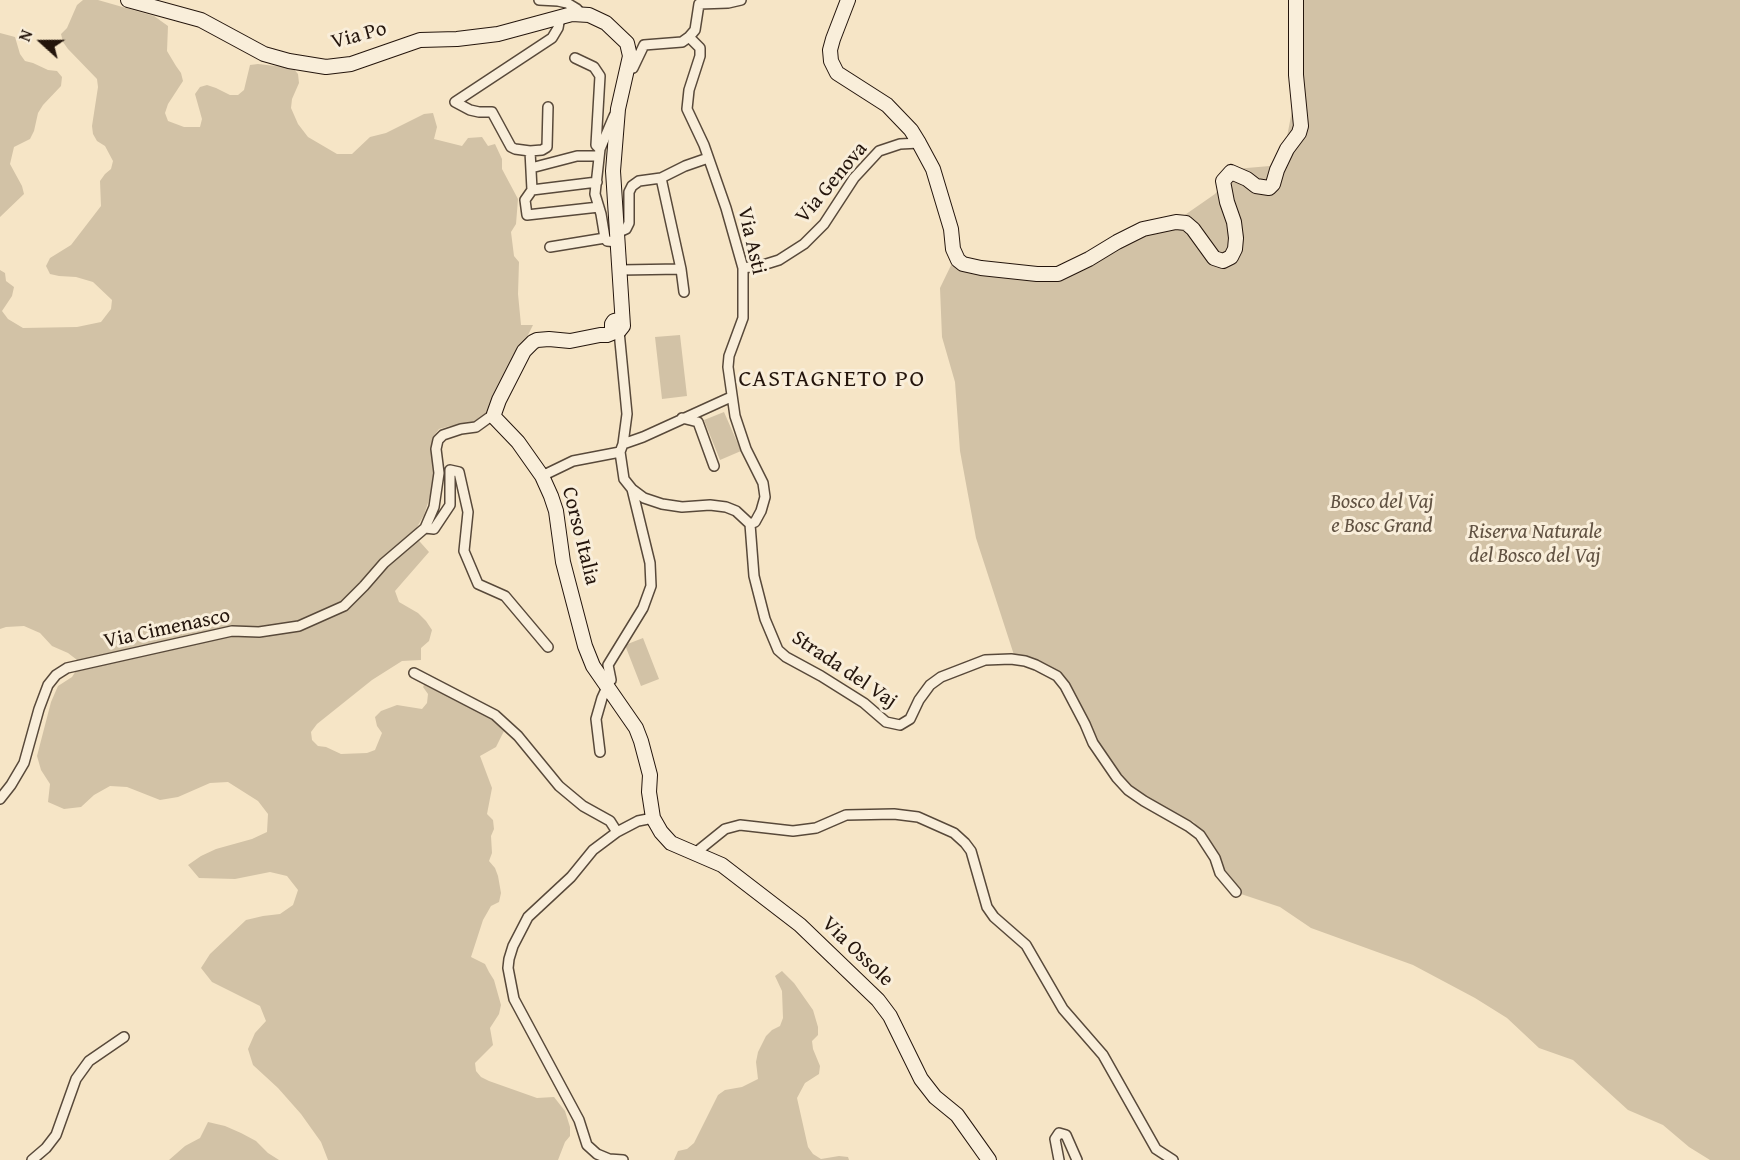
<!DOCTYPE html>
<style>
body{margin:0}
#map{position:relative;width:1740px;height:1160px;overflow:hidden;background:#f6e5c6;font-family:"Gentium Book Plus",serif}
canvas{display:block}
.north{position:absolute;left:12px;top:12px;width:60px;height:60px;-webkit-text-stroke:4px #f9eeda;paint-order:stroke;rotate:291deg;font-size:16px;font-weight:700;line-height:24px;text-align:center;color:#24150c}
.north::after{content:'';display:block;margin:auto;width:21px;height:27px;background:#24150c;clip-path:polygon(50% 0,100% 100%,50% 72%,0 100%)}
</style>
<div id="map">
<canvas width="1740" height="1160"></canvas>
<div class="north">N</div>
</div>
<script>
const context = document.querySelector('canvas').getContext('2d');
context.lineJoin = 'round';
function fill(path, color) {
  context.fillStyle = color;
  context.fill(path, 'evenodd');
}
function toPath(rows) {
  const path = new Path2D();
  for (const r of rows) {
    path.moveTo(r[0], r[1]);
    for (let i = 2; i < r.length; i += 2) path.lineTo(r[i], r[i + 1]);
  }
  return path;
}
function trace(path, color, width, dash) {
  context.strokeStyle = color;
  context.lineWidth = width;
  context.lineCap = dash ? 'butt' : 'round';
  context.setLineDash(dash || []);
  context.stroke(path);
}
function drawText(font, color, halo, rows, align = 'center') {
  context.font = font + ' "Gentium Book Plus",serif';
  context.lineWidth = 6;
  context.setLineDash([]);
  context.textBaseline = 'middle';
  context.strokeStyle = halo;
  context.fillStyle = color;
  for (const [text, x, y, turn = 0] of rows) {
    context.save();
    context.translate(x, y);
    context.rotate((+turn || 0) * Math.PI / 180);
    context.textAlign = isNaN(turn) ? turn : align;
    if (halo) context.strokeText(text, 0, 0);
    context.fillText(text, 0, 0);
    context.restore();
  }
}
const green = toPath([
 [83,0,98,0,154,16,168,26,167,51,176,66,181,73,183,81,168,104,165,113,168,121,184,127,200,127,202,119,195,94,200,87,207,85,216,88,230,95,238,95,244,90,250,65,258,64,293,68,298,74,299,83,292,99,291,108,298,124,308,137,337,154,352,154,370,137,386,133,424,114,433,113,437,127,434,139,462,146,468,138,482,137,488,146,495,144,502,159,502,169,518,199,516,224,511,232,514,256,519,262,518,294,521,325,533,325,489,413,475,423,450,426,439,429,433,437,431,449,434,484,424,515,413,534,429,552,395,591,399,602,418,613,426,621,432,630,429,641,421,648,421,660,402,661,372,680,317,724,311,732,312,740,318,746,326,747,341,754,367,753,375,750,382,733,377,726,375,717,381,711,397,705,422,709,427,703,428,694,423,687,425,683,481,710,504,731,496,747,480,756,492,788,487,814,493,820,494,829,491,836,492,853,489,861,495,868,498,876,501,893,499,902,491,906,483,920,471,957,485,964,489,972,494,980,501,1005,499,1014,490,1028,493,1045,475,1063,476,1071,481,1077,489,1081,537,1098,554,1097,565,1111,570,1127,570,1136,565,1142,558,1160,328,1160,321,1142,301,1114,278,1088,253,1065,248,1049,255,1033,266,1021,260,1006,212,982,201,968,210,954,246,920,263,916,280,914,293,905,298,890,287,876,270,872,235,879,199,878,188,865,201,856,216,849,252,839,267,832,268,814,258,801,228,782,210,783,178,797,160,800,127,787,110,786,94,795,81,807,64,809,48,802,50,784,41,770,37,756,51,702,58,686,72,677,81,663,68,653,52,646,40,633,24,626,6,627,0,629,0,270,5,273,6,281,14,287,12,296,2,311,8,319,23,328,77,327,101,322,111,309,112,300,93,282,76,277,59,276,50,274,46,266,50,258,71,245,101,206,100,181,105,174,111,169,113,161,105,146,97,141,93,134,92,126,98,87,97,79,68,49,63,42,61,34,67,28,77,5],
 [1291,0,1740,0,1740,1160,1710,1160,1689,1147,1663,1125,1628,1110,1573,1060,1539,1048,1507,1018,1475,998,1413,965,1311,928,1280,907,1238,893,1194,822,1162,808,1119,778,1093,737,1061,673,1039,661,1014,655,976,538,960,451,955,382,942,337,940,288,955,257,1031,271,1069,267,1179,219,1215,194,1235,169,1270,166,1287,137,1294,100],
 [0,33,15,37,20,54,25,61,33,63,48,70,57,71,62,77,61,86,43,105,38,113,34,131,30,139,14,147,10,164,22,186,24,194,0,217],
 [680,335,687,396,662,399,655,337],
 [724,412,741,451,720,460,704,420],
 [643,638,659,679,641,686,625,645],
 [782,971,794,983,813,1010,818,1027,818,1035,812,1041,813,1049,820,1066,819,1074,805,1083,797,1098,808,1147,813,1154,821,1159,839,1156,848,1157,849,1160,674,1160,678,1151,687,1149,694,1143,718,1095,725,1090,742,1087,758,1079,756,1062,758,1052,766,1036,772,1030,780,1026,783,1018,782,991,775,976],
 [208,1122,225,1126,241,1133,256,1141,268,1153,279,1160,169,1160,185,1146,200,1138]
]);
const street = toPath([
 [539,0,558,1,567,3,577,9,581,14],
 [699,4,728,3,741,0],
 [560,17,558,28,552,38,455,102,470,110,479,112,492,112,511,147,515,149,530,151,532,190,525,200,527,215,599,207],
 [689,37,700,48,700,56,689,90,687,109,704,145,726,208,743,268,743,318,729,356,728,367,735,416,746,449,763,483,765,497,761,511,755,522,750,524],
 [575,58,594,67,600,76,596,145,600,149],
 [629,67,633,68,644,45,682,42,689,37,695,30,699,4],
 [614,116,600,149,595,194,601,214,605,238,607,241,618,242],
 [530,151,542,150,547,147,548,107],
 [531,168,577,156,599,156],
 [661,178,681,269,684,292],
 [532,190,597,182],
 [617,233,626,229,629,223,629,192,632,186,639,181,661,178,685,166,708,158],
 [550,247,605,238],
 [743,268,763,265,779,260,804,244,824,224,854,178,879,151,900,144,919,143],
 [620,270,681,269],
 [682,418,698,422,714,466],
 [623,444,643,437,731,397],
 [542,476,573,461,620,452],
 [632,489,644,498,662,504,682,507,710,505,726,507,736,511,750,524],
 [750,524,754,576,765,619,778,650,786,657,821,676,864,703,886,722,900,725,910,719,919,700,930,685,941,677,985,660,1011,659,1025,661,1036,665,1057,676,1065,686,1085,724,1093,743,1117,778,1128,790,1144,801,1188,826,1200,835,1215,858,1220,873,1236,892],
 [425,528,434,529,450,505,450,470,459,472,468,512,464,551,478,584,505,596,548,647],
 [414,673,495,715,518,736,559,786,583,806,610,821,617,832],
 [605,685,611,680,608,665,643,608,651,586,650,563,632,489,624,479,620,452,623,444,627,414,619,331],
 [600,752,596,719,602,698,607,687],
 [0,799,11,785,24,763,39,709,48,685,56,675,67,668,232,631,259,632,299,626,344,606,364,586,384,563,425,528,434,507,439,473,436,449,438,440,443,435,461,429,476,427,494,414],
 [694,854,725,829,740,825,793,831,816,828,846,815,894,814,918,817,954,833,965,843,971,851,987,907,994,917,1026,945,1063,1009,1103,1055,1156,1149,1173,1160],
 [32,1160,46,1148,56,1135,76,1079,89,1061,124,1037],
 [623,1160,609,1159,597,1154,587,1145,579,1120,514,999,508,968,509,959,513,946,528,917,571,877,593,850,617,832,638,821,653,818],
 [1059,1160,1055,1139,1059,1133,1066,1135,1077,1160]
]);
const secondary = toPath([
 [128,0,201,20,264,54,289,61,326,67,351,64,420,40,457,39,498,34,572,14,589,15,606,23,627,43,630,56,618,109,613,171,623,326,619,331,615,330,612,328,612,324,614,321,618,320,622,322],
 [848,0,833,39,830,50,831,61,837,73,887,105,911,130,919,143,933,169,951,229,953,249,958,260,963,264,981,268,1037,274,1058,274,1089,259,1117,242,1143,229,1176,222,1186,223,1193,229,1214,258,1223,261,1231,257,1235,249,1236,238,1234,222,1227,202,1223,181,1231,172,1247,179,1256,186,1269,188,1273,184,1277,170,1287,149,1299,133,1301,126,1296,75,1296,0],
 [617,331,607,335,600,335,570,341,549,339,537,340,533,342,524,351,499,400,494,414,495,418,518,442,542,476,551,496,556,511,563,562,585,646,593,666,636,728,641,741,650,775,649,792,653,818,661,832,671,843,722,865,800,925,878,1000,890,1016,921,1079,935,1097,957,1115,989,1160]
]);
const streetNames = [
 ["Via Po",359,36,-15],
 ["Via Genova",832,183,-50],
 ["Via Asti",751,241,77],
 ["Corso Italia",580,536,76],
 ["Via Cimenasco",167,629,-12],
 ["Strada del Vaj",844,670,34],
 ["Via Ossole",857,952,44]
];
const parkNames = [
 ["Bosco del Vaj",1382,503],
 ["e Bosc Grand",1382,527],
 ["Riserva Naturale",1535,533],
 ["del Bosco del Vaj",1535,557]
];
const quarterNames = [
 ["CASTAGNETO PO",832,380]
];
fill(green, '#d2c2a6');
trace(street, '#58493a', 12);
trace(secondary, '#24150c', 16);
trace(street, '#f9eeda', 9);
trace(secondary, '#f9eeda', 14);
drawText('21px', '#24150c', '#f9eeda', streetNames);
drawText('italic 21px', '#615242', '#f9eeda', parkNames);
context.letterSpacing = '1.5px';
drawText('24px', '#24150c', '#f9eeda', quarterNames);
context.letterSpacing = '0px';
</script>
